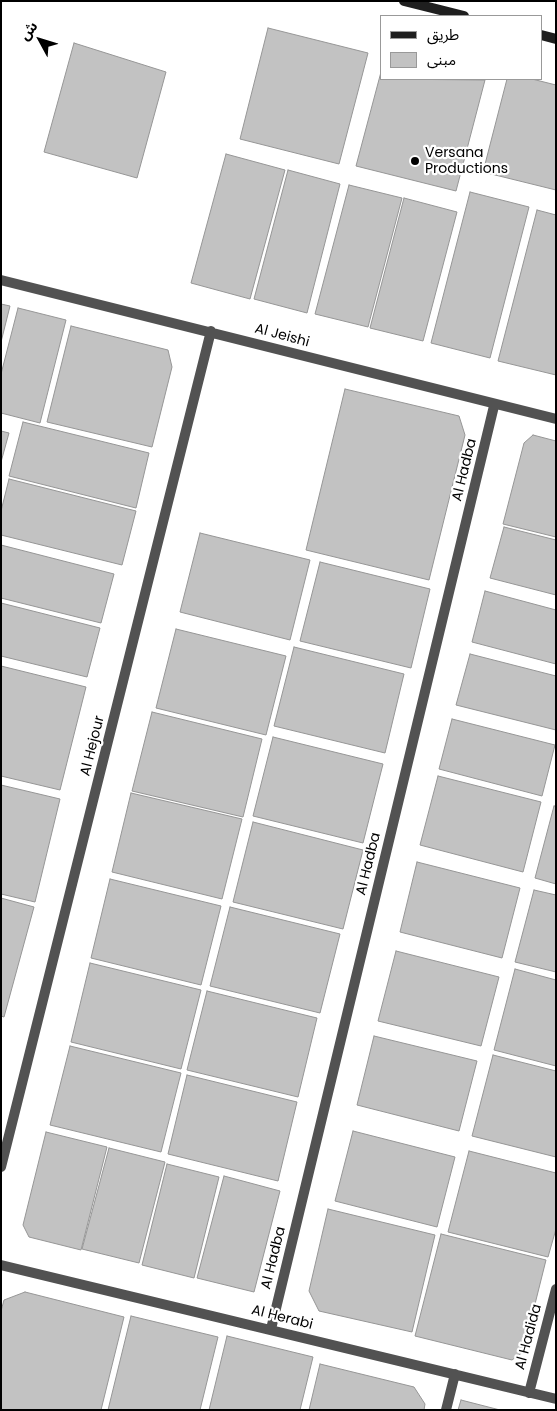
<!DOCTYPE html>
<meta charset="utf-8">
<style>
body{margin:0}
#map{position:relative;width:557px;height:1411px;overflow:hidden;background:#fff;font-family:Poppins,"Noto Sans Arabic",sans-serif}
canvas{display:block}
.frame{position:absolute;inset:0;border:2px solid #000;pointer-events:none}
.legend{position:absolute;left:380px;top:15px;width:162px;height:65px;box-sizing:border-box;background:#fff;border:1px solid #999;margin:0;padding:6px 9px;list-style:none;font-size:15px;color:#000}
.legend li{display:flex;align-items:center;gap:10px;height:25px}
.legend b{width:25px;border:1px solid #999}
.north{position:absolute;left:15px;top:15px;width:50px;height:50px;-webkit-text-stroke:4px #fff;paint-order:stroke;rotate:309deg;font-size:14px;font-weight:700;line-height:20px;text-align:center;color:#000}
.north::after{content:'';display:block;margin:auto;width:18px;height:22px;background:#000;clip-path:polygon(50% 0,100% 100%,50% 72%,0 100%)}
</style>
<div id="map">
<canvas width="557" height="1411"></canvas>
<div class="frame"></div>
<ul class="legend">
<li><b style="height:6px;background:#1f1f1f"></b>طريق</li>
<li><b style="height:14px;background:#c2c2c2"></b>مبنى</li>
</ul>
<div class="north">ش</div>
</div>
<script>
const context = document.querySelector('canvas').getContext('2d');
context.lineJoin = 'round';
function fill(path, color) {
  context.fillStyle = color;
  context.fill(path, 'evenodd');
}
function toPath(rows) {
  const path = new Path2D();
  for (const r of rows) {
    path.moveTo(r[0], r[1]);
    for (let i = 2; i < r.length; i += 2) path.lineTo(r[i], r[i + 1]);
  }
  return path;
}
function trace(path, color, width, dash) {
  context.strokeStyle = color;
  context.lineWidth = width;
  context.lineCap = dash ? 'butt' : 'round';
  context.setLineDash(dash || []);
  context.stroke(path);
}
function drawText(font, color, halo, rows, align = 'center') {
  context.font = font + ' Poppins,sans-serif';
  context.lineWidth = 4.5;
  context.setLineDash([]);
  context.textBaseline = 'middle';
  context.strokeStyle = halo;
  context.fillStyle = color;
  for (const [text, x, y, turn = 0] of rows) {
    context.save();
    context.translate(x, y);
    context.rotate((+turn || 0) * Math.PI / 180);
    context.textAlign = isNaN(turn) ? turn : align;
    if (halo) context.strokeText(text, 0, 0);
    context.fillText(text, 0, 0);
    context.restore();
  }
}
const building = toPath([
 [268,28,368,53,339,164,240,139,268,28],
 [74,43,166,72,137,178,44,152,74,43],
 [381,72,381,79,485,80,456,191,356,166,381,72],
 [507,79,532,79,556,85,556,190,483,172,507,79],
 [226,154,285,170,250,299,191,283,226,154],
 [288,170,340,184,307,313,254,299,288,170],
 [349,185,402,198,368,327,315,314,349,185],
 [470,192,529,207,490,358,431,343,470,192],
 [404,198,457,212,423,341,370,328,404,198],
 [537,210,556,215,556,375,498,361,537,210],
 [1,304,10,306,1,342,1,304],
 [18,308,66,320,40,423,1,413,1,374,18,308],
 [71,326,168,350,172,367,152,447,47,422,71,326],
 [345,389,459,416,465,435,429,580,306,550,345,389],
 [23,422,149,453,136,508,9,476,23,422],
 [1,431,9,433,1,462,1,431],
 [533,435,556,441,556,537,503,524,524,443,533,435],
 [9,479,136,511,122,565,1,535,1,511,9,479],
 [504,527,556,540,556,595,490,578,504,527],
 [200,533,310,560,290,640,180,612,200,533],
 [1,545,114,574,101,623,1,598,1,545],
 [320,562,430,589,411,668,300,641,320,562],
 [485,591,556,610,556,664,472,642,485,591],
 [1,603,100,628,87,677,1,656,1,603],
 [176,629,286,656,266,735,156,708,176,629],
 [294,647,404,674,385,753,274,726,294,647],
 [470,654,556,676,556,730,456,705,470,654],
 [1,666,86,687,60,790,1,776,1,666],
 [152,712,262,739,243,817,132,791,152,712],
 [452,719,555,745,542,796,439,769,452,719],
 [273,737,383,764,363,843,253,816,273,737],
 [438,776,541,802,523,872,420,845,438,776],
 [1,785,60,799,35,902,1,894,1,785],
 [131,793,242,819,222,899,112,872,131,793],
 [554,806,556,806,556,884,535,878,554,806],
 [253,822,363,850,343,929,233,902,253,822],
 [417,862,520,888,502,958,400,932,417,862],
 [110,879,221,906,201,985,91,958,110,879],
 [534,890,556,895,556,972,515,962,534,890],
 [1,898,34,907,4,1017,1,1016,1,898],
 [230,907,340,934,320,1013,210,986,230,907],
 [396,951,499,977,481,1046,378,1021,396,951],
 [90,963,201,990,181,1069,71,1042,90,963],
 [515,969,556,980,556,1066,494,1050,515,969],
 [207,991,317,1018,298,1097,187,1070,207,991],
 [374,1036,477,1061,459,1131,357,1105,374,1036],
 [70,1046,181,1073,161,1152,50,1125,70,1046],
 [493,1055,556,1071,556,1157,472,1136,493,1055],
 [187,1075,297,1102,278,1181,168,1154,187,1075],
 [353,1131,455,1157,437,1227,335,1201,353,1131],
 [46,1132,107,1147,81,1250,29,1237,23,1225,46,1132],
 [109,1148,165,1162,139,1263,82,1249,109,1148],
 [469,1151,556,1173,556,1229,548,1257,448,1232,469,1151],
 [167,1164,219,1177,194,1278,142,1265,167,1164],
 [224,1176,280,1191,254,1292,197,1278,224,1176],
 [328,1209,435,1235,412,1332,319,1311,309,1291,328,1209],
 [441,1234,546,1260,523,1352,512,1360,415,1336,441,1234],
 [25,1292,124,1317,101,1410,1,1410,1,1311,4,1300,25,1292],
 [131,1316,218,1337,200,1410,108,1410,131,1316],
 [227,1336,313,1357,300,1410,209,1410,227,1336],
 [320,1364,414,1387,425,1404,424,1410,309,1410,320,1364],
 [461,1400,500,1410,458,1410,461,1400]
]);
const street = toPath([
 [1,280,556,419],
 [1,1167,211,331],
 [1,1265,556,1399],
 [271,1329,494,406],
 [529,1393,556,1289],
 [446,1410,455,1374]
]);
const secondary = toPath([
 [404,1,464,16],
 [541,35,556,39]
]);
const markers = [
 [415,161,5,"#000"]
];
const poiNames = [
 ["Versana",425,153],
 ["Productions",425,169]
];
const streetNames = [
 ["Al Jeishi",282,336,15],
 ["Al Hadba",465,470,-76],
 ["Al Hejour",93,746,-76],
 ["Al Hadba",369,864,-76],
 ["Al Hadba",274,1258,-76],
 ["Al Herabi",282,1318,14],
 ["Al Hadida",529,1337,-75]
];
fill(building, '#c2c2c2');
trace(building, '#969696', 1);
trace(street, '#525252', 10);
trace(secondary, '#1f1f1f', 10);
for (const [x, y, r, color] of markers) {
  const dot = new Path2D();
  dot.arc(x, y, r, 0, 2 * Math.PI);
  context.fillStyle = color;
  context.fill(dot);
  trace(dot, '#fff', 2);
}
drawText('14px', '#000', '#fff', poiNames, 'left');
drawText('14px', '#000', '#fff', streetNames);
</script>
